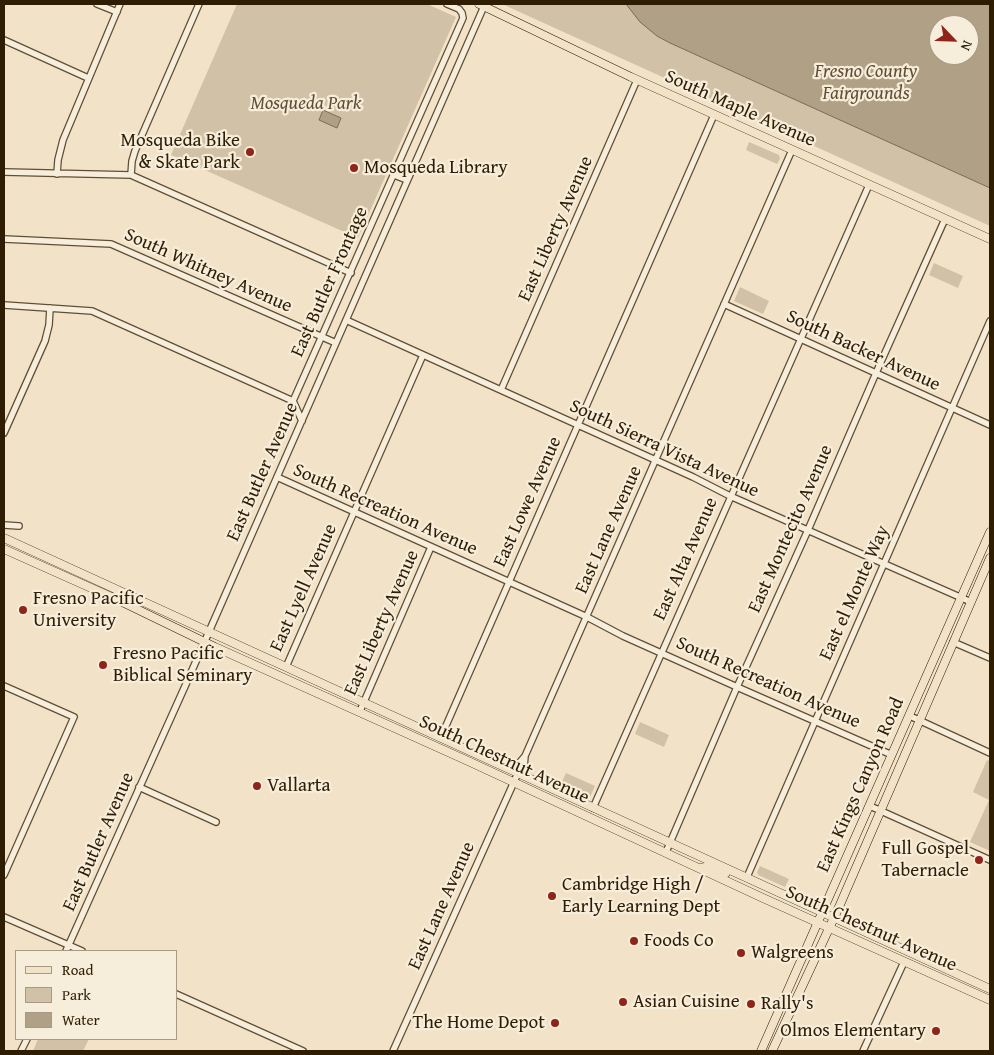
<!DOCTYPE html>
<style>
body{margin:0}
#map{position:relative;width:994px;height:1055px;overflow:hidden;background:#f2e3c8;font-family:"Gentium Book Plus",serif}
canvas{display:block}
.frame{position:absolute;inset:0;border:5px solid #2f1d03;pointer-events:none}
.legend{position:absolute;left:15px;top:950px;width:162px;height:90px;box-sizing:border-box;background:#f7eddb;border:1px solid #a79a85;margin:0;padding:6px 9px;list-style:none;font-size:15px;color:#2f1d03}
.legend li{display:flex;align-items:center;gap:10px;height:25px}
.legend b{width:25px;border:1px solid #a79a85}
.north{position:absolute;left:929px;top:15px;width:50px;height:50px;box-sizing:border-box;background:#f7eddb;border:1px solid #a79a85;border-radius:50%;rotate:114deg;font-size:14px;font-weight:700;line-height:20px;text-align:center;color:#2f1d03}
.north::after{content:'';display:block;margin:auto;width:18px;height:22px;background:#8f2418;clip-path:polygon(50% 0,100% 100%,50% 72%,0 100%)}
</style>
<div id="map">
<canvas width="994" height="1055"></canvas>
<div class="frame"></div>
<ul class="legend">
<li><b style="height:6px;background:#f2e3c8"></b>Road</li>
<li><b style="height:14px;background:#d1c1a7"></b>Park</li>
<li><b style="height:14px;background:#b0a085"></b>Water</li>
</ul>
<div class="north">N</div>
</div>
<script>
const context = document.querySelector('canvas').getContext('2d');
context.lineJoin = 'round';
function fill(path, color) {
  context.fillStyle = color;
  context.fill(path, 'evenodd');
}
function toPath(rows) {
  const path = new Path2D();
  for (const r of rows) {
    path.moveTo(r[0], r[1]);
    for (let i = 2; i < r.length; i += 2) path.lineTo(r[i], r[i + 1]);
  }
  return path;
}
function trace(path, color, width, dash) {
  context.strokeStyle = color;
  context.lineWidth = width;
  context.lineCap = dash ? 'butt' : 'round';
  context.setLineDash(dash || []);
  context.stroke(path);
}
function drawText(font, color, halo, rows, align = 'center') {
  context.font = font + ' "Gentium Book Plus",serif';
  context.lineWidth = 4.5;
  context.setLineDash([]);
  context.textBaseline = 'middle';
  context.strokeStyle = halo;
  context.fillStyle = color;
  for (const [text, x, y, turn = 0] of rows) {
    context.save();
    context.translate(x, y);
    context.rotate((+turn || 0) * Math.PI / 180);
    context.textAlign = isNaN(turn) ? turn : align;
    if (halo) context.strokeText(text, 0, 0);
    context.fillText(text, 0, 0);
    context.restore();
  }
}
const green = toPath([
 [237,4,427,4,456,17,358,238,171,155],
 [502,4,990,4,990,226],
 [939,25,969,25,969,55,939,55],
 [749,142,779,155,780,159,777,164,746,150],
 [934,263,963,276,958,288,929,275],
 [740,287,769,301,763,314,734,301],
 [640,722,669,735,664,747,635,734],
 [987,760,990,761,990,851,970,842,989,800,973,792],
 [566,773,595,786,590,797,587,798,560,786],
 [760,866,789,879,785,887,758,875,757,872],
 [38,1039,89,1039,83,1051,33,1051]
]);
const water = toPath([
 [626,4,990,4,990,188,670,43,657,36,640,22,626,4],
 [939,25,969,25,969,55,939,55,939,25],
 [323,110,341,118,337,128,319,120,323,110]
]);
const minor = toPath([
 [97,4,117,12],
 [4,40,88,78],
 [4,172,131,175,351,273],
 [57,174,58,160,63,140,120,4],
 [131,175,132,161,135,151,199,4],
 [394,175,407,180],
 [4,239,111,244,336,343],
 [724,304,990,425],
 [4,305,92,311,293,401],
 [346,320,693,477,730,496,971,602],
 [501,390,637,80],
 [293,401,463,18,462,13,459,9,447,4],
 [293,401,302,421],
 [4,433,45,341,49,325,50,308],
 [277,477,587,617,623,636,737,687,892,755],
 [4,525,19,526],
 [953,642,990,658],
 [286,667,423,355],
 [4,686,74,717,4,875],
 [360,711,431,547],
 [910,716,990,753],
 [441,737,714,115],
 [509,768,519,763,525,756],
 [526,776,524,768,525,756,792,150],
 [139,787,216,822],
 [870,806,990,860],
 [593,808,869,185],
 [666,852,737,687,808,530,876,373,945,219],
 [747,877,990,321],
 [4,917,82,951],
 [66,951,186,684,485,4],
 [176,994,303,1051],
 [21,1051,27,1039],
 [393,1051,518,773],
 [863,1051,904,962]
]);
const major = toPath([
 [479,4,631,77,990,239],
 [4,538,990,989],
 [4,549,118,600,215,647,468,761,763,898,990,1000],
 [701,868,709,866,726,873],
 [761,1051,990,532],
 [772,1051,839,907,990,558]
]);
const markers = [
 [250,152,5,"#8f2418"],
 [354,168,5,"#8f2418"],
 [23,610,5,"#8f2418"],
 [103,665,5,"#8f2418"],
 [257,786,5,"#8f2418"],
 [979,860,5,"#8f2418"],
 [552,896,5,"#8f2418"],
 [634,941,5,"#8f2418"],
 [741,953,5,"#8f2418"],
 [623,1002,5,"#8f2418"],
 [751,1004,5,"#8f2418"],
 [555,1023,5,"#8f2418"],
 [936,1031,5,"#8f2418"]
];
const parkNames = [
 ["Fresno County",866,72],
 ["Fairgrounds",866,94],
 ["Mosqueda Park",306,104]
];
const streetNames = [
 ["South Maple Avenue",740,109,24],
 ["East Liberty Avenue",556,229,-66],
 ["South Whitney Avenue",208,271,24],
 ["East Butler Frontage",330,282,-66],
 ["South Backer Avenue",863,351,25],
 ["South Sierra Vista Avenue",664,449,25],
 ["East Butler Avenue",263,472,-66],
 ["East Lowe Avenue",528,502,-66],
 ["South Recreation Avenue",385,510,24],
 ["East Montecito Avenue",791,529,-66],
 ["East Lane Avenue",609,530,-66],
 ["East Alta Avenue",686,559,-66],
 ["East Lyell Avenue",304,588,-66],
 ["East el Monte Way",855,593,-66],
 ["East Liberty Avenue",382,623,-66],
 ["South Recreation Avenue",768,683,24],
 ["South Chestnut Avenue",504,760,25],
 ["East Kings Canyon Road",861,785,-66],
 ["East Butler Avenue",99,842,-66],
 ["East Lane Avenue",442,906,-66],
 ["South Chestnut Avenue",871,929,24]
];
const poiNames = [
 ["Mosqueda Bike",240,141,"right"],
 ["& Skate Park",240,163,"right"],
 ["Mosqueda Library",364,168],
 ["Fresno Pacific",33,599],
 ["University",33,621],
 ["Fresno Pacific",113,654],
 ["Biblical Seminary",113,676],
 ["Vallarta",267,786],
 ["Full Gospel",969,849,"right"],
 ["Tabernacle",969,871,"right"],
 ["Cambridge High /",562,885],
 ["Early Learning Dept",562,907],
 ["Foods Co",644,941],
 ["Walgreens",751,953],
 ["Asian Cuisine",633,1002],
 ["Rally's",761,1004],
 ["The Home Depot",545,1023,"right"],
 ["Olmos Elementary",926,1031,"right"]
];
fill(green, '#d1c1a7');
fill(water, '#b0a085');
trace(water, '#7c6c51', 1);
trace(minor, '#604e34', 8);
trace(major, '#2f1d03', 9);
trace(minor, '#f7eddb', 5.5);
trace(major, '#f2e3c8', 8);
for (const [x, y, r, color] of markers) {
  const dot = new Path2D();
  dot.arc(x, y, r, 0, 2 * Math.PI);
  context.fillStyle = color;
  context.fill(dot);
  trace(dot, '#f7eddb', 2);
}
drawText('italic 19px', '#604e34', '#f7eddb', parkNames);
drawText('19px', '#2f1d03', '#f7eddb', streetNames);
drawText('19px', '#2f1d03', '#f7eddb', poiNames, 'left');
</script>
